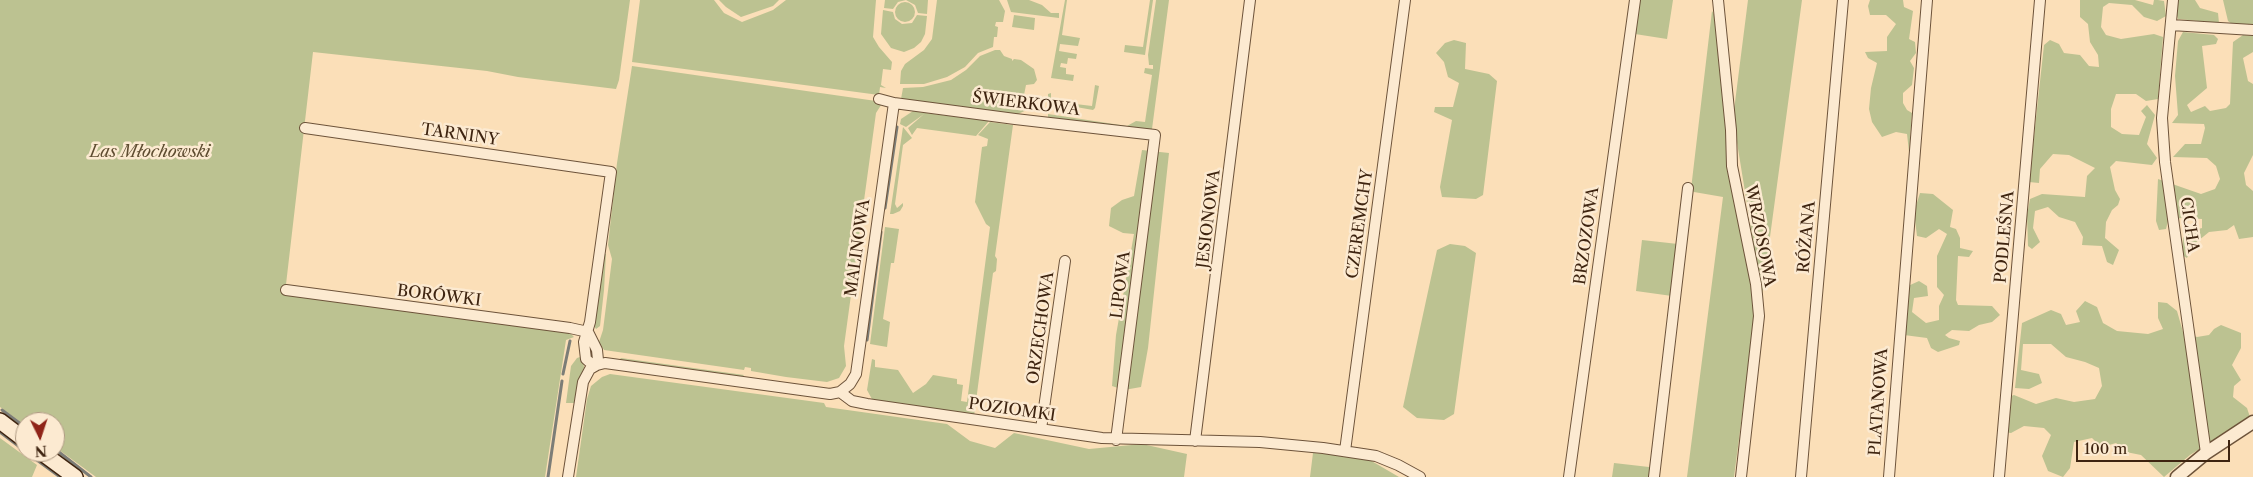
<!DOCTYPE html>
<meta charset="utf-8">
<style>
body{margin:0}
#map{position:relative;width:2253px;height:477px;overflow:hidden;background:#fbdfb8;font-family:"Libre Caslon Text",serif}
canvas{display:block}
.north{position:absolute;left:15px;top:412px;width:50px;height:50px;box-sizing:border-box;background:#fcead1;border:1px solid #b09b84;border-radius:50%;rotate:176deg;font-size:14px;font-weight:700;line-height:20px;text-align:center;color:#3e2410}
.north::after{content:'';display:block;margin:auto;width:18px;height:22px;background:#8f2418;clip-path:polygon(50% 0,100% 100%,50% 72%,0 100%)}
.scale{position:absolute;left:2076px;top:440px;width:154px;height:22px;box-sizing:border-box;border:2px solid #3e2410;border-top:0;padding-left:6px;font-size:15px;line-height:18px;white-space:nowrap;color:#3e2410;-webkit-text-stroke:4px #fcead1;paint-order:stroke}
</style>
<div id="map">
<canvas width="2253" height="477"></canvas>
<div class="north">N</div>
<div class="scale">100 m</div>
</div>
<script>
const context = document.querySelector('canvas').getContext('2d');
context.lineJoin = 'round';
function fill(path, color) {
  context.fillStyle = color;
  context.fill(path, 'evenodd');
}
function toPath(rows) {
  const path = new Path2D();
  for (const r of rows) {
    if (r.length === 3) {
      path.moveTo(r[0] + r[2], r[1]);
      path.arc(r[0], r[1], r[2], 0, 2 * Math.PI);
      continue;
    }
    path.moveTo(r[0], r[1]);
    for (let i = 2; i < r.length; i += 2) path.lineTo(r[i], r[i + 1]);
  }
  return path;
}
function trace(path, color, width, dash) {
  context.strokeStyle = color;
  context.lineWidth = width;
  context.lineCap = dash ? 'butt' : 'round';
  context.setLineDash(dash || []);
  context.stroke(path);
}
function drawText(font, color, halo, rows, align = 'center') {
  context.font = font + ' "Libre Caslon Text",serif';
  context.lineWidth = 5;
  context.setLineDash([]);
  context.textBaseline = 'middle';
  context.strokeStyle = halo;
  context.fillStyle = color;
  for (const [text, x, y, turn = 0] of rows) {
    context.save();
    context.translate(x, y);
    context.rotate((+turn || 0) * Math.PI / 180);
    context.textAlign = isNaN(turn) ? turn : align;
    if (halo) context.strokeText(text, 0, 0);
    context.fillText(text, 0, 0);
    context.restore();
  }
}
const green = toPath([
 [0,0,630,0,619,80,616,89,518,77,487,71,313,52,285,293,564,330,570,333,574,337,566,340,545,477,96,477,55,447,55,422,25,422,25,425,0,407],
 [640,0,714,0,724,13,742,22,773,10,786,0,876,0,873,37,879,47,892,62,891,70,883,69,881,85,886,88,880,87,879,95,632,62],
 [719,0,779,0,773,6,741,17,726,7],
 [885,0,928,0,927,14,918,13,915,5,906,0,898,2,893,9,884,8],
 [937,0,999,0,1005,11,1003,22,996,22,995,26,998,27,997,37,994,37,993,47,978,53,965,67,947,77,924,84,900,84,901,71,905,64,924,50,932,39],
 [1007,0,1029,0,1042,5,1051,13,1059,13,1059,18,1011,12],
 [1065,0,1067,0,1062,35,1080,38,1078,46,1060,44,1059,51,1077,54,1076,59,1068,58,1067,64,1061,63,1060,67,1066,68,1066,74,1074,75,1073,81,1051,78],
 [1150,0,1153,0,1145,55,1124,52,1125,45,1143,47],
 [1156,0,1169,0,1152,129,1148,130,1048,119,1048,114,1127,126,1136,121,1145,122,1152,75,1144,73,1145,68,1153,69,1153,65,1149,65,1148,55],
 [1640,0,1673,0,1667,39,1635,34],
 [1748,0,1802,0,1762,296,1733,118],
 [1870,0,1903,0,1904,7,1913,11,1909,39,1915,42,1916,53,1910,61,1914,68,1912,85,1903,93,1903,103,1907,110,1912,113,1909,152,1907,134,1896,132,1882,137,1872,122,1869,109,1871,88,1877,63,1868,58,1865,52,1887,51,1887,37,1896,24,1886,15,1870,15,1868,6],
 [2080,0,2135,0,2153,5,2154,0,2158,0,2164,1,2166,16,2157,21,2144,17,2132,5,2109,3,2103,7,2101,27,2106,35,2121,39,2154,34,2163,37,2158,99,2146,101,2136,94,2116,94,2111,109,2111,127,2122,134,2139,135,2146,117,2141,111,2147,105,2155,115,2147,144,2157,158,2152,165,2116,161,2110,167,2115,190,2120,199,2118,205,2112,210,2106,222,2105,238,2119,250,2113,265,2107,262,2102,246,2082,245,2083,237,2075,222,2059,217,2048,207,2035,211,2033,228,2040,242,2032,249,2028,246,2027,215,2030,199,2042,194,2085,197,2087,176,2095,168,2069,155,2053,154,2040,169,2039,183,2029,182,2044,45,2050,40,2059,44,2064,53,2080,55,2089,66,2099,67,2098,55,2090,42,2088,24,2080,17],
 [2177,0,2195,0,2200,8,2218,13,2219,23,2178,19,2176,12],
 [2223,0,2253,0,2253,25,2232,24,2228,21],
 [905,12,10],
 [883,10,893,12,895,19,902,24,912,23,917,15,927,16,925,34,921,42,914,48,904,52,891,48,881,34],
 [1712,11,1715,16,1755,316,1734,477,1687,477,1723,197,1694,192,1691,189],
 [1014,15,1035,18,1034,30,1012,27],
 [2183,32,2214,35,2218,39,2216,44,2202,46,2207,88,2187,105,2191,112,2205,106,2210,111,2226,108,2230,104,2233,42,2243,35,2253,36,2253,52,2243,58,2248,81,2253,84,2253,155,2244,173,2246,185,2253,191,2253,237,2239,239,2234,225,2227,230,2209,232,2193,245,2187,258,2182,255,2183,238,2187,232,2202,228,2202,219,2181,218,2168,221,2166,229,2159,230,2156,221,2158,179,2201,194,2215,189,2220,179,2216,166,2207,158,2173,157,2185,144,2201,144,2205,128,2204,124,2172,123,2178,115,2175,76,2178,41],
 [1454,40,1466,43,1465,69,1489,74,1497,81,1483,195,1476,199,1442,197,1440,187,1452,120,1434,112,1435,107,1453,107,1459,83,1448,77,1444,62,1436,53,1445,43],
 [995,50,1000,50,1004,56,1012,59,1012,61,1014,59,1021,60,1034,69,1037,80,1034,84,1026,85,1023,100,1032,102,1031,108,1018,114,901,99,903,88,923,87,951,80,966,70,980,56],
 [632,66,883,102,876,113,844,346,846,366,839,378,827,382,786,377,751,371,751,368,745,367,744,370,604,350,599,342,603,330,612,259,608,245,617,163],
 [1095,85,1099,86,1095,108,1093,110,1048,102,1048,94,1051,93,1051,101,1092,106],
 [913,111,918,112,989,121,976,136,917,128,912,135,908,128,924,114,906,127,900,124,901,119],
 [990,122,1013,125,995,256,997,259,996,271,993,273,974,416,873,401,867,390,872,359,875,360,875,367,898,370,913,393,926,384,933,375,957,379,957,384,963,385,961,401,967,402,990,227,986,224,975,202,982,147,987,146,988,139,978,135],
 [903,127,912,138,903,145,895,204,897,208,903,203,903,206,900,211,893,214,890,214],
 [1142,150,1169,153,1148,348,1141,387,1124,390,1112,386,1116,335,1134,234,1123,233,1109,226,1111,208,1122,200,1134,196],
 [1920,193,1933,194,1953,210,1950,227,1956,229,1960,238,1960,248,1973,251,1969,257,1958,256,1956,300,1958,305,1992,306,2000,315,1992,322,1979,325,1969,331,1952,330,1945,335,1949,338,1960,341,1959,345,1938,352,1931,348,1927,338,1904,335,1908,286,1919,281,1927,286,1928,296,1914,298,1912,312,1926,323,1939,320,1939,306,1944,295,1937,287,1937,256,1947,234,1939,229,1926,238,1917,236,1914,212],
 [885,227,899,229,894,263,891,263,883,319,890,322,887,347,870,344],
 [1642,240,1678,244,1672,296,1636,291],
 [1450,244,1465,246,1476,253,1454,414,1444,420,1417,418,1403,407,1437,250],
 [603,254,606,254,604,290,600,326,596,329,592,322],
 [2085,301,2097,307,2103,323,2117,331,2148,334,2163,329,2158,318,2158,302,2167,303,2177,311,2183,332,2197,337,2209,335,2214,329,2221,325,2241,333,2241,348,2232,365,2241,380,2234,386,2233,397,2247,408,2250,417,2190,455,2164,477,2141,455,2126,452,2116,443,2109,445,2100,454,2096,442,2092,438,2074,442,2070,468,2063,477,2048,471,2042,456,2051,435,2044,428,2024,426,2011,433,2004,432,2008,397,2014,395,2036,404,2056,398,2074,402,2095,399,2102,386,2099,368,2085,362,2066,357,2051,344,2023,344,2021,370,2039,374,2042,383,2029,389,2015,388,2022,323,2051,310,2061,314,2066,325,2080,322,2076,311],
 [583,356,584,368,578,382,574,403,566,403,571,366,577,358],
 [621,358,744,375,742,377,619,360],
 [610,374,824,403,826,407,947,424,970,441,995,448,1014,433,1089,449,1142,444,1187,454,1184,477,576,477,587,399,591,386,602,377],
 [0,438,37,465,32,477,0,477],
 [1313,453,1363,456,1399,477,1310,477],
 [1614,463,1649,467,1649,477,1612,477]
]);
const stream = toPath([
 [885,208,897,127],
 [867,340,881,232],
 [563,374,570,341],
 [2,410,25,427],
 [0,432,25,451],
 [55,449,91,477],
 [26,452,60,477],
 [548,477,562,381]
]);
const minor = toPath([
 [1718,0,1731,130,1732,166,1756,284,1759,316,1741,477],
 [2173,0,2162,118,2165,162,2206,453],
 [2171,25,2253,30],
 [879,99,894,103,1015,119,1155,135,1116,440],
 [305,128,611,172,590,322,584,342,586,359,594,366,598,360,597,350,588,332],
 [286,290,570,328,588,332],
 [840,392,850,384,856,374,894,103],
 [1041,429,1065,261],
 [1195,441,1250,0],
 [1345,451,1405,0],
 [568,477,583,382,590,369,597,365,605,363,830,394,840,392,852,401,867,404,1102,438,1260,442,1323,448,1376,456,1398,465,1420,477],
 [1569,477,1635,0],
 [1654,477,1688,188],
 [1801,477,1843,0],
 [1889,477,1927,0],
 [1999,477,2040,0]
]);
const tertiary = toPath([
 [2177,477,2206,453,2253,422]
]);
const secondary = toPath([
 [0,421,25,440],
 [41,452,75,477]
]);
const streetNames = [
 ["ŚWIERKOWA",1026,104,7],
 ["TARNINY",460,135,8],
 ["JESIONOWA",1209,219,-83],
 ["CZEREMCHY",1360,224,-82],
 ["CICHA",2189,225,82],
 ["BRZOZOWA",1587,236,-82],
 ["WRZOSOWA",1760,236,79],
 ["RÓŻANA",1807,237,-85],
 ["PODLEŚNA",2005,237,-85],
 ["MALINOWA",858,248,-82],
 ["LIPOWA",1121,285,-83],
 ["BORÓWKI",439,296,7],
 ["ORZECHOWA",1041,328,-82],
 ["PLATANOWA",1879,402,-86],
 ["POZIOMKI",1012,410,8]
];
const parkNames = [
 ["Las Młochowski",150,152]
];
fill(green, '#bcc291');
trace(stream, '#7c7d77', 3);
trace(minor, '#6d533a', 12);
trace(tertiary, '#6d533a', 15);
trace(secondary, '#3e2410', 18);
trace(minor, '#fcead1', 10);
trace(tertiary, '#fcead1', 12);
trace(secondary, '#fcead1', 15);
drawText('16px', '#3e2410', '#fcead1', streetNames);
drawText('italic 16px', '#5e4c30', '#fcead1', parkNames);
</script>
